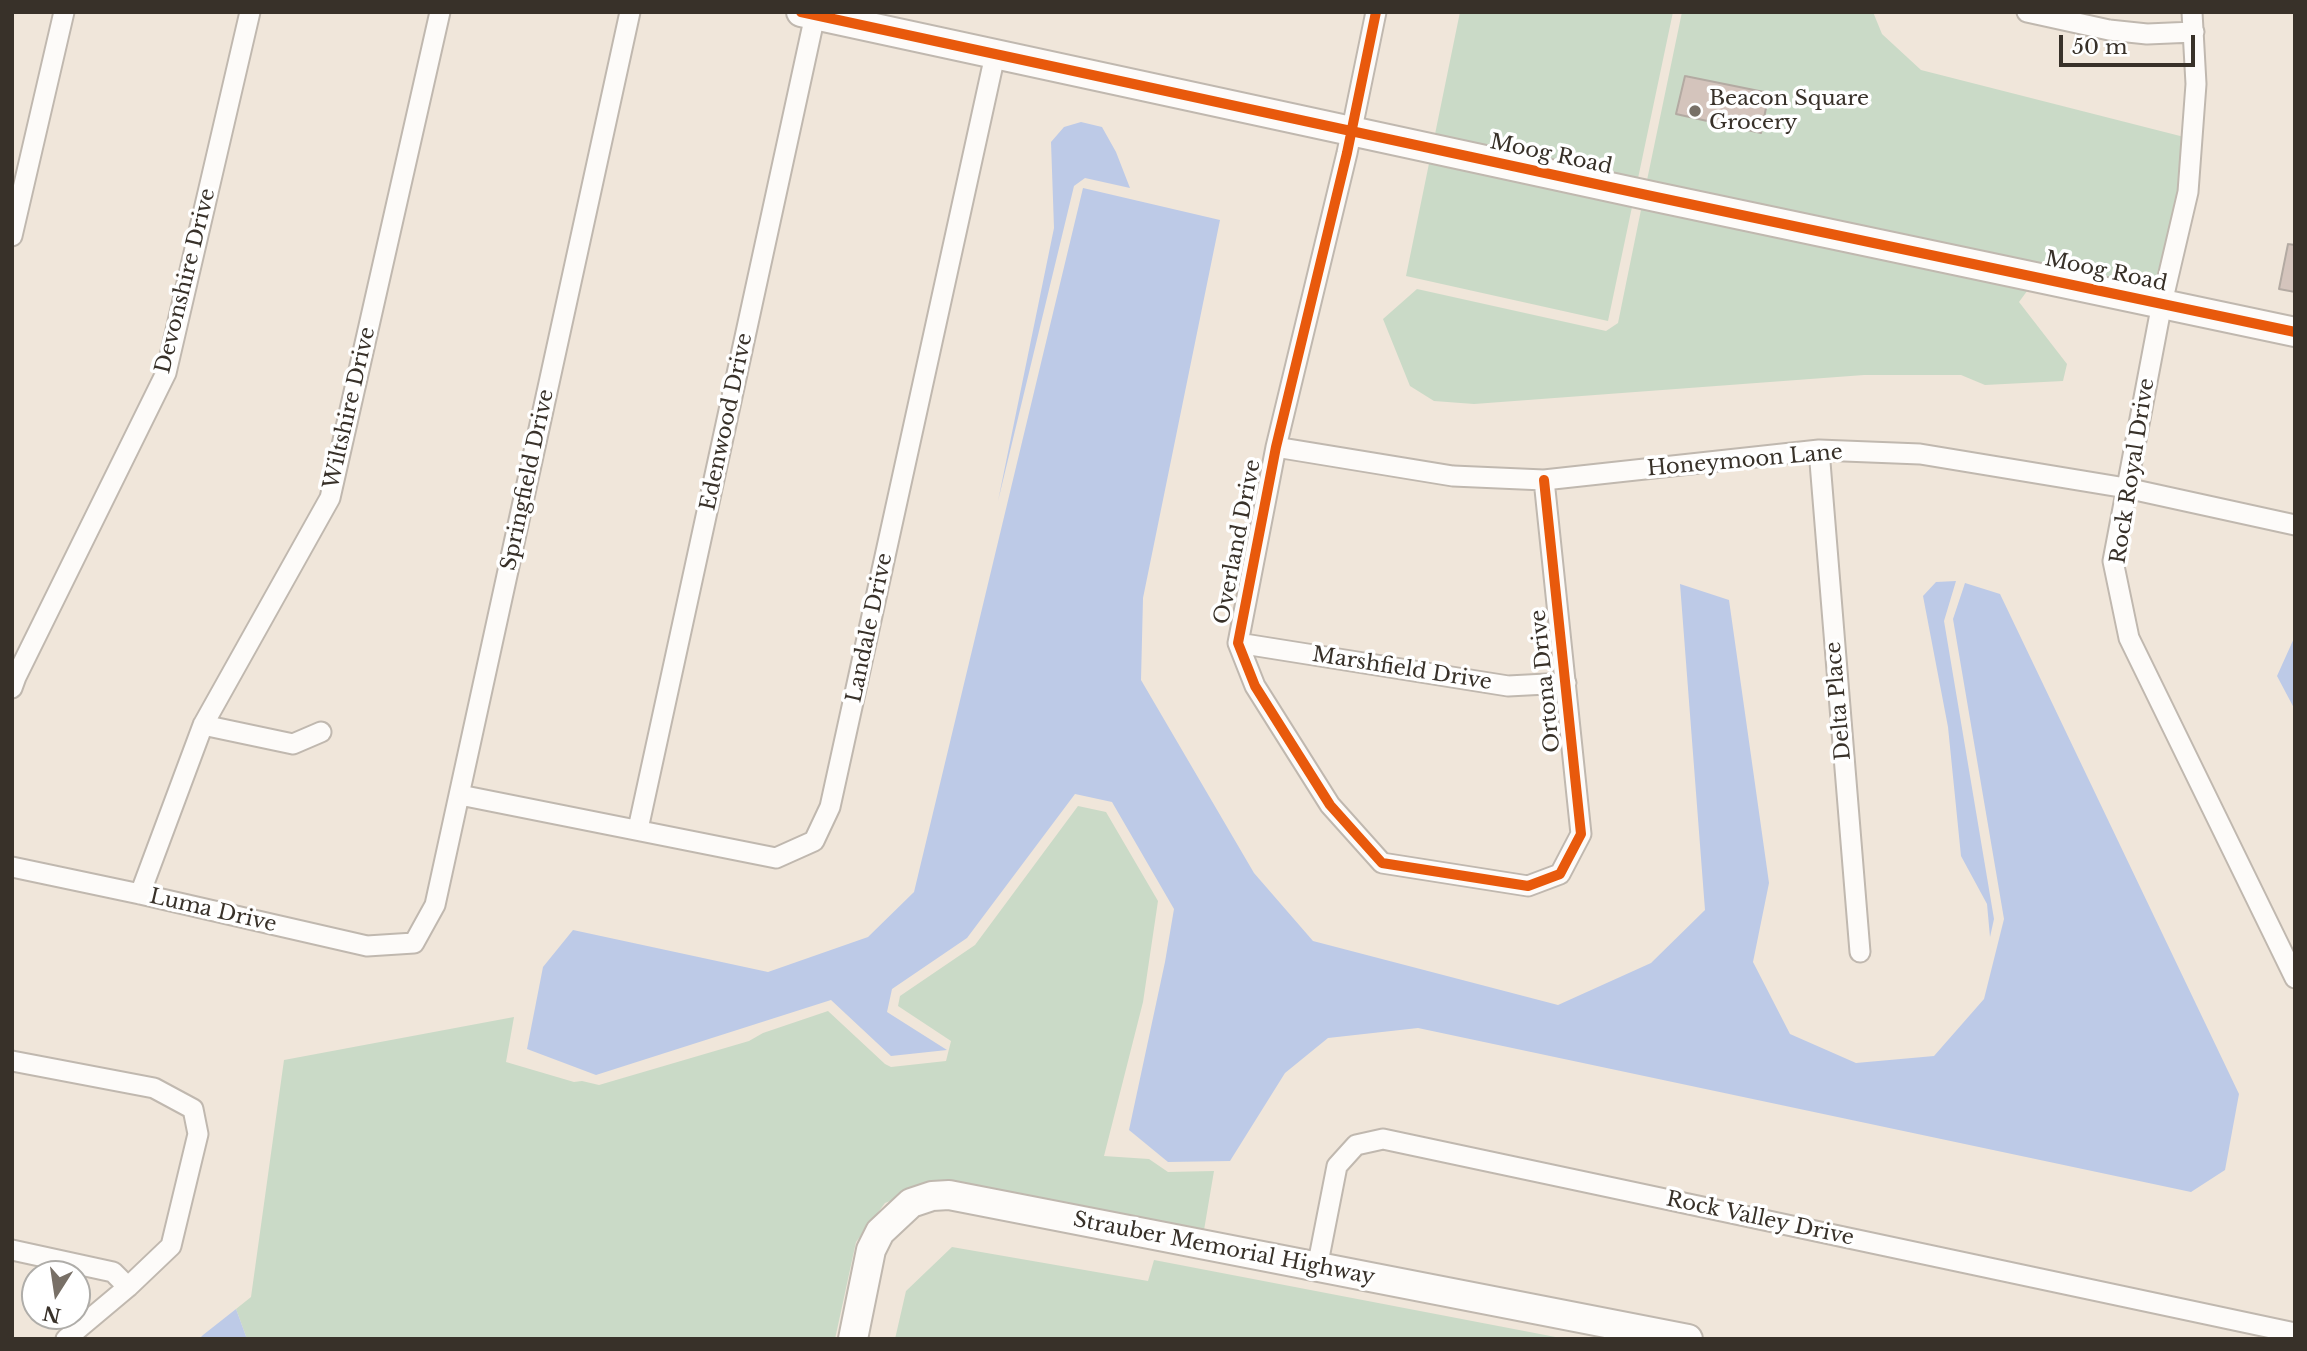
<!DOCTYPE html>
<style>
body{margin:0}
#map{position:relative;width:2307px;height:1351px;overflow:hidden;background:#f0e6da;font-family:"Libre Baskerville",serif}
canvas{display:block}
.frame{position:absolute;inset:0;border:14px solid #383129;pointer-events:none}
.north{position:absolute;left:21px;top:1260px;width:70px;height:70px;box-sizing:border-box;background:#fff;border:2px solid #afada9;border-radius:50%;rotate:192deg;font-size:19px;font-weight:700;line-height:28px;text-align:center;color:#383129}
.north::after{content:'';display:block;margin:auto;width:24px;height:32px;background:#787067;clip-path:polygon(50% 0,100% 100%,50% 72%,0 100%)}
.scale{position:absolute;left:2059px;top:35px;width:136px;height:32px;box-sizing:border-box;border:4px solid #383129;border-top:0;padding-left:9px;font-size:21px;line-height:24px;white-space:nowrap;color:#383129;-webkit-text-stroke:5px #fff;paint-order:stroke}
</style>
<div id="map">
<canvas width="2307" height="1351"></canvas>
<div class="frame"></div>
<div class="north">N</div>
<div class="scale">50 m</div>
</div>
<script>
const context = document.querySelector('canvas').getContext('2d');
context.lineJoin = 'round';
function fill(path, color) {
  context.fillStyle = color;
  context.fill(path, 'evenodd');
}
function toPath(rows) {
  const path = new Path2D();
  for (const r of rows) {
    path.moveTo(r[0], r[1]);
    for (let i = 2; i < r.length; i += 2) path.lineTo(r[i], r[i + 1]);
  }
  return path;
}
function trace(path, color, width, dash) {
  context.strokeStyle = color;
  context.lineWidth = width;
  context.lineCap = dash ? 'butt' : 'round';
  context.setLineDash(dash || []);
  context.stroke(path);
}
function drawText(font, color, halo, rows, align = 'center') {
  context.font = font + ' "Libre Baskerville",serif';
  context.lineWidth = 7;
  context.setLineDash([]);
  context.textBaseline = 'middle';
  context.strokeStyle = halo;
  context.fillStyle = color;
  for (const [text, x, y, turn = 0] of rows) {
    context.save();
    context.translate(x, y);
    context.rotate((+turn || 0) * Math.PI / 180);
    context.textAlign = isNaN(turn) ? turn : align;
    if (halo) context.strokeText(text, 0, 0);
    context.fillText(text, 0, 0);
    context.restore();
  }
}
const green = toPath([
 [1460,12,1673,12,1608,321,1406,276],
 [1682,12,1873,12,1882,34,1921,70,2192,139,2164,293,1646,185],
 [1642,205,2030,287,2019,302,2067,364,2063,381,1985,385,1961,375,1864,375,1474,404,1434,401,1410,386,1383,319,1417,289,1606,331,1618,323],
 [1078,806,1106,812,1158,901,1143,1002,1104,1156,1149,1159,1168,1172,1214,1171,1203,1236,931,1185,885,1203,856,1242,835,1339,247,1339,236,1309,251,1297,284,1060,514,1017,506,1062,574,1082,582,1081,599,1085,749,1041,763,1033,828,1011,885,1064,891,1067,946,1061,951,1041,898,1006,900,996,975,945],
 [952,1247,1148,1281,1154,1260,1566,1339,895,1339,906,1291]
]);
const water = toPath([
 [1081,122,1102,127,1116,152,1130,188,1085,178,1074,186,998,501,1054,228,1051,142,1064,127],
 [1083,188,1220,220,1143,598,1141,680,1254,873,1313,941,1558,1005,1651,963,1705,910,1680,584,1729,600,1769,883,1753,962,1790,1034,1856,1063,1934,1056,1984,999,2004,919,1953,619,1965,583,2000,594,2239,1094,2225,1170,2191,1192,1418,1028,1328,1038,1285,1073,1230,1161,1168,1162,1129,1130,1165,962,1174,909,1112,802,1075,794,967,938,892,989,887,1012,947,1050,891,1056,831,1000,596,1075,527,1049,543,967,573,930,768,972,868,937,914,892],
 [1956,581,1944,621,1994,919,1990,937,1987,904,1961,856,1948,727,1923,596,1936,582],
 [2295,636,2295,710,2277,676],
 [236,1309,247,1339,199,1339,203,1335]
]);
const building = toPath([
 [1685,76,1769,93,1761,133,1676,114,1685,76],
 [2288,244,2295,245,2295,292,2279,289,2288,244]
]);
const street = toPath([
 [1376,12,1347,153,1276,447,1238,643,1255,686,1330,805,1382,863,1528,886,1560,874,1581,834,1544,480],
 [2027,12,2109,30,2147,34,2194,32],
 [2192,12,2196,84,2188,192,2162,303,2113,561,2129,638,2295,978],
 [12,236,64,12],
 [1276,447,1453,476,1544,480,1819,450,1920,454,2126,488,2295,525],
 [1819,450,1860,952],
 [1238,643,1508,686,1566,683],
 [12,688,16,677,166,373,250,12],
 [203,725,293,744,321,732],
 [460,795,776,858,814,841,830,807,995,55],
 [638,829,815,15],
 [12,867,140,894,367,946,414,943,435,905,630,12],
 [140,894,203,725,330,498,440,12],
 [12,1061,154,1088,193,1109,198,1134,171,1246,128,1287,66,1339],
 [12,1250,113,1272,128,1287],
 [1317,1268,1337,1166,1356,1145,1383,1139,2295,1333]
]);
const secondary = toPath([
 [801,12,1656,197,2295,332],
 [853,1339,871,1250,880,1232,911,1203,932,1196,949,1195,1688,1339]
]);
const cycleway = toPath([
 [801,12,1656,197,2295,332],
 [1376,12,1347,153,1276,447,1238,643,1255,686,1330,805,1382,863,1528,886,1560,874,1581,834,1544,480]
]);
const markers = [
 [1695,111,7,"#787067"]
];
const poiNames = [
 ["Beacon Square",1709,99],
 ["Grocery",1709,123]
];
const streetNames = [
 ["Moog Road",1551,155,12],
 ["Moog Road",2106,272,12],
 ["Devonshire Drive",186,281,-76],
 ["Wiltshire Drive",350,408,-77],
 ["Edenwood Drive",727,422,-78],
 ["Honeymoon Lane",1745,461,-5],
 ["Rock Royal Drive",2133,471,-81],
 ["Springfield Drive",528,480,-78],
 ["Overland Drive",1238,542,-79],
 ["Landale Drive",870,628,-78],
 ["Marshfield Drive",1402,669,9],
 ["Ortona Drive",1546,681,-96],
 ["Delta Place",1839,701,-95],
 ["Luma Drive",213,911,13],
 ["Rock Valley Drive",1760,1219,12],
 ["Strauber Memorial Highway",1224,1249,11]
];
fill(green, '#cadac7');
fill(water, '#bdcae7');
fill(building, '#d4c4bc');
trace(building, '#b3aaa2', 2);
trace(street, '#c0b8af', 23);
trace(secondary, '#c0b8af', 32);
trace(street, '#fdfbf9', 19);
trace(secondary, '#fdfbf9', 28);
trace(cycleway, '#e8590c', 10);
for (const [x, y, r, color] of markers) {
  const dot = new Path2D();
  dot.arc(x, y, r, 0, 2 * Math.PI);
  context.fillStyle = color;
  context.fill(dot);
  trace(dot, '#fff', 2.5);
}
drawText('21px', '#383129', '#fff', poiNames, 'left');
drawText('21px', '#383129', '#fff', streetNames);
</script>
